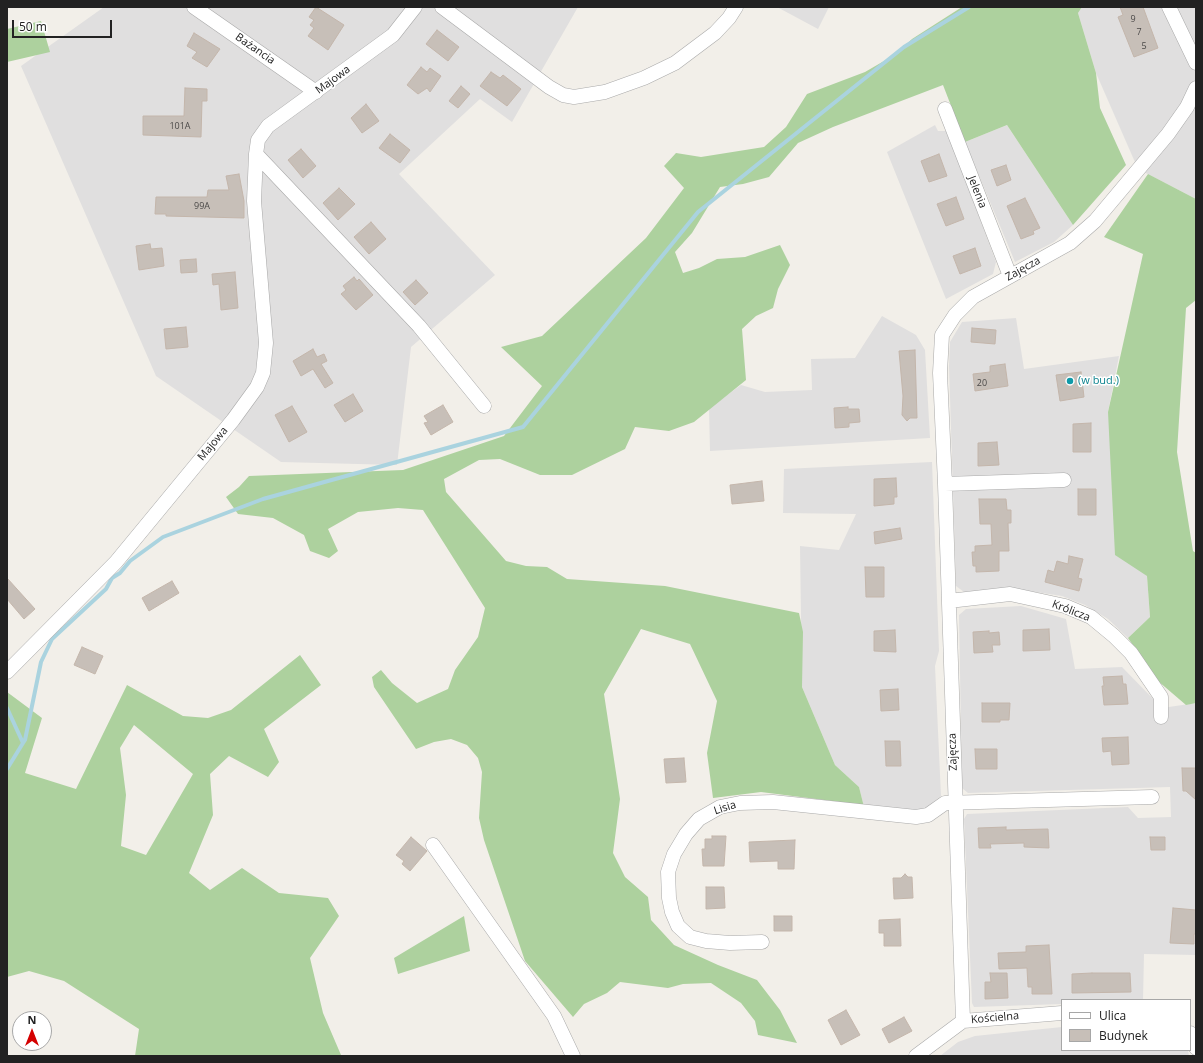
<!DOCTYPE html>
<meta charset="utf-8">
<style>
body{margin:0}
#map{position:relative;width:1203px;height:1063px;overflow:hidden;background:#f2efe9;font-family:"Open Sans",sans-serif}
canvas{display:block}
.frame{position:absolute;inset:0;border:8px solid #222;pointer-events:none}
.legend{position:absolute;left:1061px;top:999px;width:130px;height:52px;box-sizing:border-box;background:#fff;border:1px solid #a7a7a7;margin:0;padding:5px 7px;list-style:none;font-size:12px;color:#222}
.legend li{display:flex;align-items:center;gap:8px;height:20px}
.legend b{width:20px;border:1px solid #a7a7a7}
.north{position:absolute;left:12px;top:1011px;width:40px;height:40px;box-sizing:border-box;background:#fff;border:1px solid #a7a7a7;border-radius:50%;rotate:0deg;font-size:11px;font-weight:700;line-height:16px;text-align:center;color:#222}
.north::after{content:'';display:block;margin:auto;width:14px;height:18px;background:#d40000;clip-path:polygon(50% 0,100% 100%,50% 72%,0 100%)}
.scale{position:absolute;left:12px;top:20px;width:100px;height:18px;box-sizing:border-box;border:2px solid #222;border-top:0;padding-left:5px;font-size:12px;line-height:14px;white-space:nowrap;color:#222;-webkit-text-stroke:3px #fff;paint-order:stroke}
</style>
<div id="map">
<canvas width="1203" height="1063"></canvas>
<div class="frame"></div>
<ul class="legend">
<li><b style="height:5px;background:#fff"></b>Ulica</li>
<li><b style="height:11px;background:#c7bfb8"></b>Budynek</li>
</ul>
<div class="north">N</div>
<div class="scale">50 m</div>
</div>
<script>
const context = document.querySelector('canvas').getContext('2d');
context.lineJoin = 'round';
function fill(path, color) {
  context.fillStyle = color;
  context.fill(path, 'evenodd');
}
function toPath(rows) {
  const path = new Path2D();
  for (const r of rows) {
    path.moveTo(r[0], r[1]);
    for (let i = 2; i < r.length; i += 2) path.lineTo(r[i], r[i + 1]);
  }
  return path;
}
function trace(path, color, width, dash) {
  context.strokeStyle = color;
  context.lineWidth = width;
  context.lineCap = dash ? 'butt' : 'round';
  context.setLineDash(dash || []);
  context.stroke(path);
}
function drawText(font, color, halo, rows, align = 'center') {
  context.font = font + ' "Open Sans",sans-serif';
  context.lineWidth = 3;
  context.setLineDash([]);
  context.textBaseline = 'middle';
  context.strokeStyle = halo;
  context.fillStyle = color;
  for (const [text, x, y, turn = 0] of rows) {
    context.save();
    context.translate(x, y);
    context.rotate((+turn || 0) * Math.PI / 180);
    context.textAlign = isNaN(turn) ? turn : align;
    if (halo) context.strokeText(text, 0, 0);
    context.fillText(text, 0, 0);
    context.restore();
  }
}
const residential = toPath([
 [104,7,578,7,512,122,480,99,399,174,495,275,411,347,397,465,281,462,156,376,21,66],
 [777,7,829,7,818,29],
 [1082,7,1196,7,1196,199,1138,169,1096,73,1078,13],
 [935,125,938,131,947,131,996,262,993,274,946,299,887,152],
 [1007,125,1073,225,1054,242,1015,262,965,142],
 [882,316,916,335,925,350,930,438,710,451,709,408,741,385,765,392,812,390,811,359,855,358],
 [1016,318,1024,369,1119,356,1108,412,1147,576,1150,617,1128,638,1108,619,1085,605,1062,596,1009,588,964,592,956,586,949,366,950,342,962,322],
 [932,462,939,651,935,666,941,796,925,809,910,811,864,807,859,787,835,765,802,687,800,546,839,550,856,514,783,513,784,469],
 [1021,606,1066,619,1075,669,1122,667,1162,708,1196,703,1196,955,1144,954,1143,1000,1062,1000,1062,1004,974,1007,972,1003,964,819,967,814,1128,807,1138,818,1171,817,1170,787,968,793,962,788,959,615,966,609],
 [1062,1027,1062,1050,1188,1050,1189,1056,940,1056,958,1042,975,1036]
]);
const forest = toPath([
 [962,7,1082,7,1078,13,1096,73,1100,108,1126,165,1073,225,1007,125,965,142,943,85,833,127,798,143,769,177,743,184,720,187,692,233,675,252,683,273,699,268,717,259,745,257,780,245,790,265,778,289,773,308,756,316,742,329,746,380,694,422,669,431,635,427,625,449,572,475,540,475,500,459,479,460,444,479,446,492,506,561,526,566,547,567,567,579,665,586,799,613,803,632,802,687,835,765,859,787,864,807,840,802,761,792,713,798,707,753,717,701,690,644,641,629,604,694,620,799,613,853,625,877,648,897,651,920,674,945,718,965,757,980,780,1010,797,1043,758,1035,755,1021,741,1003,711,983,683,984,668,988,620,982,607,993,584,1004,573,1017,525,961,484,840,479,818,482,772,478,758,467,745,451,739,434,742,416,749,374,687,372,677,381,670,392,683,417,703,448,689,455,670,478,637,485,608,423,510,398,508,358,512,328,529,338,551,329,558,310,551,304,535,273,518,238,514,226,497,239,487,249,476,403,470,504,436,542,386,501,347,542,336,646,238,684,188,664,166,676,153,701,157,764,147,786,127,807,94,865,72,896,54,912,39],
 [41,21,50,52,7,62,7,29],
 [1148,174,1196,199,1196,300,1186,308,1177,452,1193,551,1196,553,1196,703,1186,705,1158,681,1128,638,1150,617,1147,576,1115,555,1108,412,1143,254,1104,237],
 [300,655,321,685,264,729,279,762,268,777,229,756,210,774,213,815,189,873,210,890,242,868,279,893,328,898,339,916,310,958,323,1013,341,1055,135,1056,139,1029,64,981,29,971,7,977,7,692,42,718,25,773,76,789,127,685,183,716,208,718,231,710],
 [134,725,193,774,146,855,121,846,126,795,120,748],
 [464,916,470,951,398,974,394,958]
]);
const stream = toPath([
 [7,708,23,743,7,769],
 [23,743,25,740,41,662,52,639,106,589,112,578,120,573,130,561,163,537,263,499,523,427,698,212,904,47,969,7]
]);
const building = toPath([
 [316,7,344,25,328,50,308,36,314,28,310,25,314,20,309,17,316,7],
 [1120,7,1143,7,1158,48,1134,57,1118,17,1123,15,1120,7],
 [437,30,459,47,448,61,426,44,437,30],
 [194,33,220,49,207,67,192,58,197,52,187,46,194,33],
 [421,67,427,72,430,68,441,76,430,92,427,88,418,94,407,85,421,67],
 [491,72,500,78,503,75,521,89,507,106,480,86,491,72],
 [461,86,470,94,458,108,449,101,461,86],
 [185,88,207,89,207,101,202,101,201,137,143,135,143,116,184,116,185,88],
 [366,104,379,121,362,133,351,118,366,104],
 [390,134,410,150,400,163,379,148,390,134],
 [301,149,316,166,303,178,288,160,301,149],
 [939,154,947,176,929,182,921,161,939,154],
 [1006,165,1011,180,997,186,991,170,1006,165],
 [239,174,244,201,244,218,166,216,166,214,155,214,156,197,207,197,208,190,229,190,226,176,239,174],
 [339,188,355,204,338,220,323,203,339,188],
 [956,197,964,219,946,226,937,204,956,197],
 [1025,198,1040,228,1033,231,1034,234,1021,239,1007,206,1025,198],
 [371,222,386,239,369,254,354,237,371,222],
 [150,244,151,249,162,248,164,266,139,270,136,246,150,244],
 [975,248,981,266,960,274,953,256,975,248],
 [196,259,197,272,181,273,180,260,196,259],
 [235,272,238,308,221,310,219,284,213,285,212,274,235,272],
 [354,277,357,281,359,279,373,295,356,310,341,294,346,290,343,286,354,277],
 [416,280,428,293,415,305,403,292,416,280],
 [186,327,188,347,166,349,164,329,186,327],
 [972,328,996,330,995,344,971,342,972,328],
 [313,349,317,357,324,354,327,361,321,364,333,383,325,388,313,369,301,376,293,361,313,349],
 [915,350,917,418,910,418,907,421,902,415,903,396,899,351,915,350],
 [1005,364,1008,386,975,391,973,374,990,372,990,366,1005,364],
 [1081,372,1084,397,1060,401,1056,375,1081,372],
 [353,394,363,411,345,422,334,405,353,394],
 [443,405,453,422,431,435,424,423,428,422,424,416,443,405],
 [292,406,307,432,289,442,275,415,292,406],
 [848,407,848,409,859,409,860,422,849,423,849,427,835,428,834,408,848,407],
 [1091,423,1091,452,1073,452,1073,424,1091,423],
 [997,442,999,465,978,466,978,443,997,442],
 [896,478,897,497,894,497,894,504,874,506,874,479,896,478],
 [762,481,764,501,732,504,730,485,762,481],
 [1078,489,1096,489,1096,515,1078,515,1078,489],
 [979,499,1006,499,1007,510,1011,510,1011,523,1008,523,1009,551,999,551,999,571,976,572,976,566,973,566,972,552,975,552,975,546,992,545,991,524,980,524,979,499],
 [900,528,902,539,875,544,874,532,900,528],
 [1069,556,1083,559,1078,578,1082,579,1079,591,1045,582,1048,570,1054,572,1057,561,1068,564,1069,556],
 [865,567,884,567,884,597,866,597,865,567],
 [7,578,35,609,24,619,7,599,7,578],
 [172,581,179,593,149,611,142,598,172,581],
 [1049,629,1050,650,1023,651,1023,630,1049,629],
 [895,630,896,652,874,651,874,631,895,630],
 [989,631,989,633,999,632,1000,645,992,645,993,652,974,653,973,632,989,631],
 [82,647,103,656,95,674,74,665,82,647],
 [1122,676,1123,684,1126,684,1128,704,1104,705,1102,686,1104,686,1103,677,1122,676],
 [898,689,899,710,881,711,880,690,898,689],
 [982,703,1010,703,1009,720,1000,720,1000,722,982,722,982,703],
 [1128,737,1129,764,1112,765,1111,751,1103,752,1102,738,1128,737],
 [885,741,900,741,901,766,886,766,885,741],
 [975,749,997,749,997,769,976,769,975,749],
 [684,758,686,782,666,783,664,759,684,758],
 [1182,768,1196,768,1196,800,1186,791,1183,791,1182,768],
 [1006,827,1006,830,1048,829,1049,848,1024,847,1024,843,990,844,991,848,979,848,978,828,1006,827],
 [712,836,726,836,724,866,703,866,702,849,705,849,705,839,712,839,712,836],
 [411,837,427,851,410,871,402,864,404,861,396,855,411,837],
 [1150,837,1165,837,1165,850,1151,850,1150,837],
 [795,840,794,869,778,869,778,861,750,862,749,842,795,840],
 [905,874,908,877,912,877,913,898,894,899,893,878,901,878,905,874],
 [706,887,724,887,725,908,706,909,706,887],
 [1173,908,1196,910,1196,934,1194,934,1194,944,1170,943,1173,908],
 [774,916,792,916,792,931,774,931,774,916],
 [900,919,901,946,884,946,884,933,879,933,879,920,900,919],
 [1049,945,1052,994,1032,994,1032,987,1028,987,1027,968,999,969,998,953,1026,952,1026,946,1049,945],
 [990,973,1007,973,1008,998,985,999,985,982,991,982,990,973],
 [1092,973,1130,973,1131,992,1072,993,1072,974,1092,973],
 [846,1010,860,1035,841,1045,828,1020,846,1010],
 [904,1017,912,1031,889,1043,882,1029,904,1017]
]);
const minor = toPath([
 [194,7,316,92],
 [442,7,549,87,563,95,574,97,605,92,644,78,675,63,715,33,729,18,736,7],
 [1169,7,1196,63],
 [945,109,1010,276],
 [256,154,419,326,484,406],
 [945,484,1064,480],
 [949,601,1010,594,1065,606,1091,617,1114,636,1131,653,1161,697,1161,717],
 [7,672,116,562,233,420,257,387,263,373,266,343,254,201,256,154,258,140,268,126,393,35,415,7],
 [433,845,554,1016,573,1056],
 [762,942,730,943,706,941,690,937,678,926,672,912,669,898,668,872,674,854,686,834,699,819,720,807,740,803,773,802,916,817,928,815,945,803,1152,797],
 [963,1021,945,484,940,373,942,335,955,315,973,297,1070,243,1095,221,1168,134,1187,107,1196,88],
 [1190,1033,1196,1048],
 [916,1056,963,1021,1062,1013]
]);
const markers = [
 [1070,381,4,"#0f9aa8"]
];
const numberNames = [
 ["9",1133,19],
 ["7",1139,32],
 ["5",1144,46],
 ["101A",180,126],
 ["99A",202,206],
 ["20",982,383]
];
const streetNames = [
 ["Bażancia",255,49,35],
 ["Majowa",333,80,-36],
 ["Jelenia",977,192,69],
 ["Zajęcza",1023,269,-29],
 ["Majowa",213,444,-50],
 ["Królicza",1071,611,21],
 ["Zajęcza",953,752,-92],
 ["Lisia",725,808,-18],
 ["Kościelna",995,1018,-5]
];
const cultureNames = [
 ["(w bud.)",1078,381]
];
fill(residential, '#e0dfdf');
fill(forest, '#add19e');
trace(stream, '#aad3df', 4);
fill(building, '#c7bfb8');
trace(building, '#c4b6ab', 1);
trace(minor, '#a9a9a9', 15);
trace(minor, '#fff', 14);
for (const [x, y, r, color] of markers) {
  const dot = new Path2D();
  dot.arc(x, y, r, 0, 2 * Math.PI);
  context.fillStyle = color;
  context.fill(dot);
  trace(dot, '#fff', 1.5);
}
drawText('9px', '#4b4948', null, numberNames);
drawText('11px', '#222', '#fff', streetNames);
drawText('11px', '#0d838f', '#fff', cultureNames, 'left');
</script>
